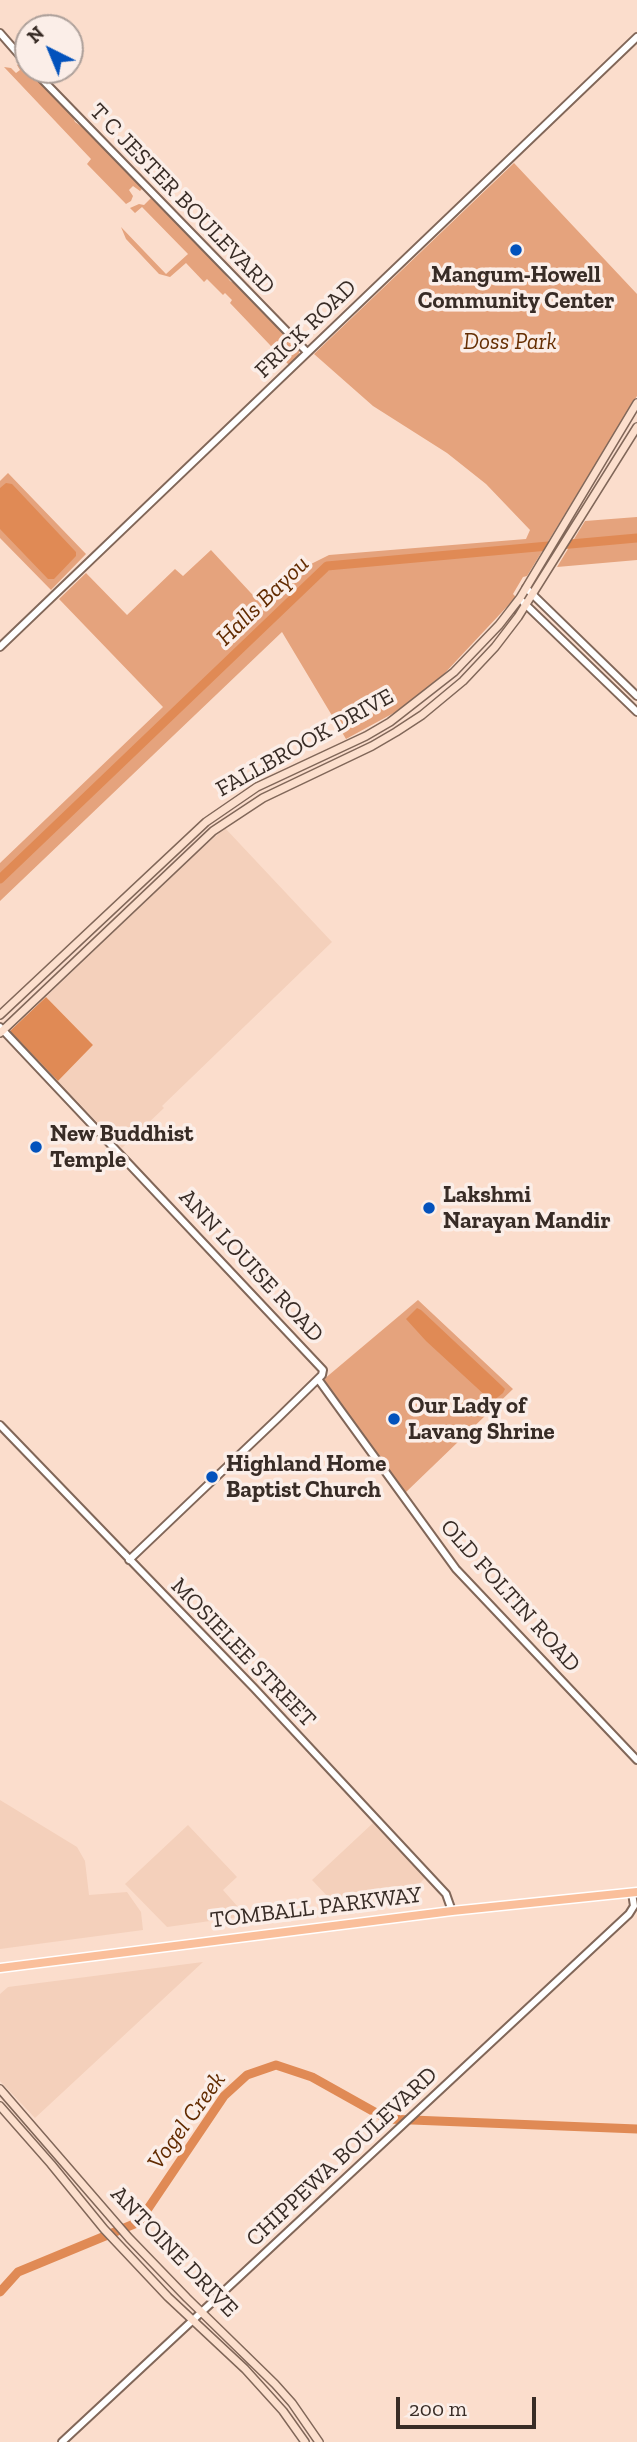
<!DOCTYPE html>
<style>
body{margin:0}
#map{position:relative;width:637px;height:2442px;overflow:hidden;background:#fbddcc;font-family:"Zilla Slab",serif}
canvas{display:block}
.north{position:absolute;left:14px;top:14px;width:70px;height:70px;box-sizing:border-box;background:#fbeee8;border:2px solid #ada09a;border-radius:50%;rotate:317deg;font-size:19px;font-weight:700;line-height:28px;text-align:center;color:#382c26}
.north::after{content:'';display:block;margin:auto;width:24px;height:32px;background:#0352bc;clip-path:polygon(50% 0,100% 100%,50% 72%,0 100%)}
.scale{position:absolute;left:396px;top:2397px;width:140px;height:32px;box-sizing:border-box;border:4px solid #382c26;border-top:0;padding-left:9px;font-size:21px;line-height:24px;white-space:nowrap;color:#382c26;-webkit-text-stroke:5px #fbeee8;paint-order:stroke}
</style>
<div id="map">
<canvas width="637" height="2442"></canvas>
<div class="north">N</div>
<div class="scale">200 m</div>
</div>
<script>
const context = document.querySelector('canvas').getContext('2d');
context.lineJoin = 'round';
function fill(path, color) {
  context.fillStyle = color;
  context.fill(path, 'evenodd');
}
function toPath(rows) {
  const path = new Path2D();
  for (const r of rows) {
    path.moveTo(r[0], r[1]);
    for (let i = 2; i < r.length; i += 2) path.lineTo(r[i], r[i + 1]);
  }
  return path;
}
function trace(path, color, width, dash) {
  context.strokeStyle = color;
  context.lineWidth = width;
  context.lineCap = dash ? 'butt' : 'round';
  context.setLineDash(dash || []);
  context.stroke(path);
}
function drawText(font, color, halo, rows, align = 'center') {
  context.font = font + ' "Zilla Slab",serif';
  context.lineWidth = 7;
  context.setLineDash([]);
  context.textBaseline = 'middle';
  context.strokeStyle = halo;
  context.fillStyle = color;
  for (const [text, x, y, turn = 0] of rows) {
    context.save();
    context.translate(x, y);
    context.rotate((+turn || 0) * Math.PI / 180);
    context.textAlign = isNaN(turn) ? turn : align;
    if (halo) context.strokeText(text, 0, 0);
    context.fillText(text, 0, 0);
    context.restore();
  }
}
const built = toPath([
 [225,828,332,942,162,1106,164,1108,122,1148,58,1081,93,1045,46,997,193,856],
 [0,1800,77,1847,85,1861,89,1895,127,1892,141,1912,143,1930,0,1949],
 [373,1823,425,1878,407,1896,332,1905,331,1900,312,1880],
 [188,1825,237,1877,223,1890,246,1916,167,1927,125,1884],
 [203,1962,35,2118,0,2081,0,1994,8,1987]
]);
const green = toPath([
 [21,63,71,113,75,122,91,133,138,183,142,189,140,191,133,186,129,190,133,196,131,201,126,204,87,164,91,159,4,67,11,68,16,73,20,70,17,65],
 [514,163,637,294,637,396,527,576,523,577,513,594,516,597,443,675,401,709,346,739,282,632,0,901,0,863,163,707,59,599,86,573,127,615,175,569,183,576,211,550,263,606,309,565,329,555,526,539,530,530,486,484,447,453,373,406,314,354],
 [151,198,219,266,230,281,238,285,300,349,298,357,289,365,230,303,232,300,225,293,223,295,207,279,204,282,186,263,170,277,159,274,126,239,121,227,166,274,188,254,142,207,135,213,130,208,139,204,144,205],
 [8,473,86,554,51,590,0,538,0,481],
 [637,517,637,560,557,567,585,521],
 [418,1300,513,1389,405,1493,323,1380]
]);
const water = toPath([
 [6,483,12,484,76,552,76,556,54,579,48,579,0,529,0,488],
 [46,997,93,1045,58,1081,10,1031],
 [417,1308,421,1310,502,1386,505,1389,503,1393,493,1401,488,1398,426,1341,406,1319]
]);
const river = toPath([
 [0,879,327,566,637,538],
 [0,2292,18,2272,139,2222,224,2096,247,2075,276,2065,312,2077,387,2119,637,2129]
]);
const tertiary = toPath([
 [0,33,28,65],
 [33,70,307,352],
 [526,588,637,696],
 [523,602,637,712],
 [0,647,637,37],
 [0,1027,323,1370,322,1375,277,1419,129,1560],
 [318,1379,456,1569,637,1760],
 [0,1425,254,1688,446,1894,452,1911],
 [62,2442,629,1914,634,1906,632,1893]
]);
const secondary = toPath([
 [0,1015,206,822,257,787,366,736,390,722,454,672,499,625,520,598,637,403],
 [0,1033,213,831,263,798,372,746,396,732,422,715,463,681,495,647,518,617,637,427],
 [0,2089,129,2238,187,2298,275,2384,292,2403,319,2442],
 [0,2106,51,2164,104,2229,168,2297,245,2369,283,2411,305,2442]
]);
const primary = toPath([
 [0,1968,452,1911,637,1892]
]);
const markers = [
 [516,250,7,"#0352bc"],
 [36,1147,7,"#0352bc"],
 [429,1208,7,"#0352bc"],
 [394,1419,7,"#0352bc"],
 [212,1477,7,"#0352bc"]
];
const streetNames = [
 ["T C JESTER BOULEVARD",182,199,46],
 ["FRICK ROAD",306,329,-44],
 ["FALLBROOK DRIVE",305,743,-29],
 ["ANN LOUISE ROAD",251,1266,47],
 ["OLD FOLTIN ROAD",510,1596,48],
 ["MOSIELEE STREET",243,1653,46],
 ["TOMBALL PARKWAY",316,1908,-7],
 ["CHIPPEWA BOULEVARD",342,2157,-43],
 ["ANTOINE DRIVE",174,2252,46]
];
const poiNames = [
 ["Mangum-Howell",516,275,"center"],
 ["Community Center",516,301,"center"],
 ["New Buddhist",50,1134],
 ["Temple",50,1160],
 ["Lakshmi",443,1195],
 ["Narayan Mandir",443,1221],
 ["Our Lady of",408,1406],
 ["Lavang Shrine",408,1432],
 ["Highland Home",226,1464],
 ["Baptist Church",226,1490]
];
const parkNames = [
 ["Doss Park",510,342]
];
const waterNames = [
 ["Halls Bayou",263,601,-44],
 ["Vogel Creek",187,2121,-54]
];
fill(built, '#f4d0bb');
fill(green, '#e5a37d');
fill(water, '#e08a55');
trace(river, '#e08a55', 9);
trace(tertiary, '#816759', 10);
trace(secondary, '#816759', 10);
trace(primary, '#fff', 11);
trace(tertiary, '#fff', 6);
trace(secondary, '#fcdfcd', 7);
trace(primary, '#fabf9b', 8);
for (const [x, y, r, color] of markers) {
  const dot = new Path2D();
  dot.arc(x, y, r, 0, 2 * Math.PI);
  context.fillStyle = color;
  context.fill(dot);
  trace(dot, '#fbeee8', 2.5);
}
drawText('23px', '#382c26', '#fbeee8', streetNames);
drawText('bold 23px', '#382c26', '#fbeee8', poiNames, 'left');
drawText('italic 23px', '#662f04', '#fbeee8', parkNames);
drawText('italic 24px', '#622b00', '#fbeee8', waterNames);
</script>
